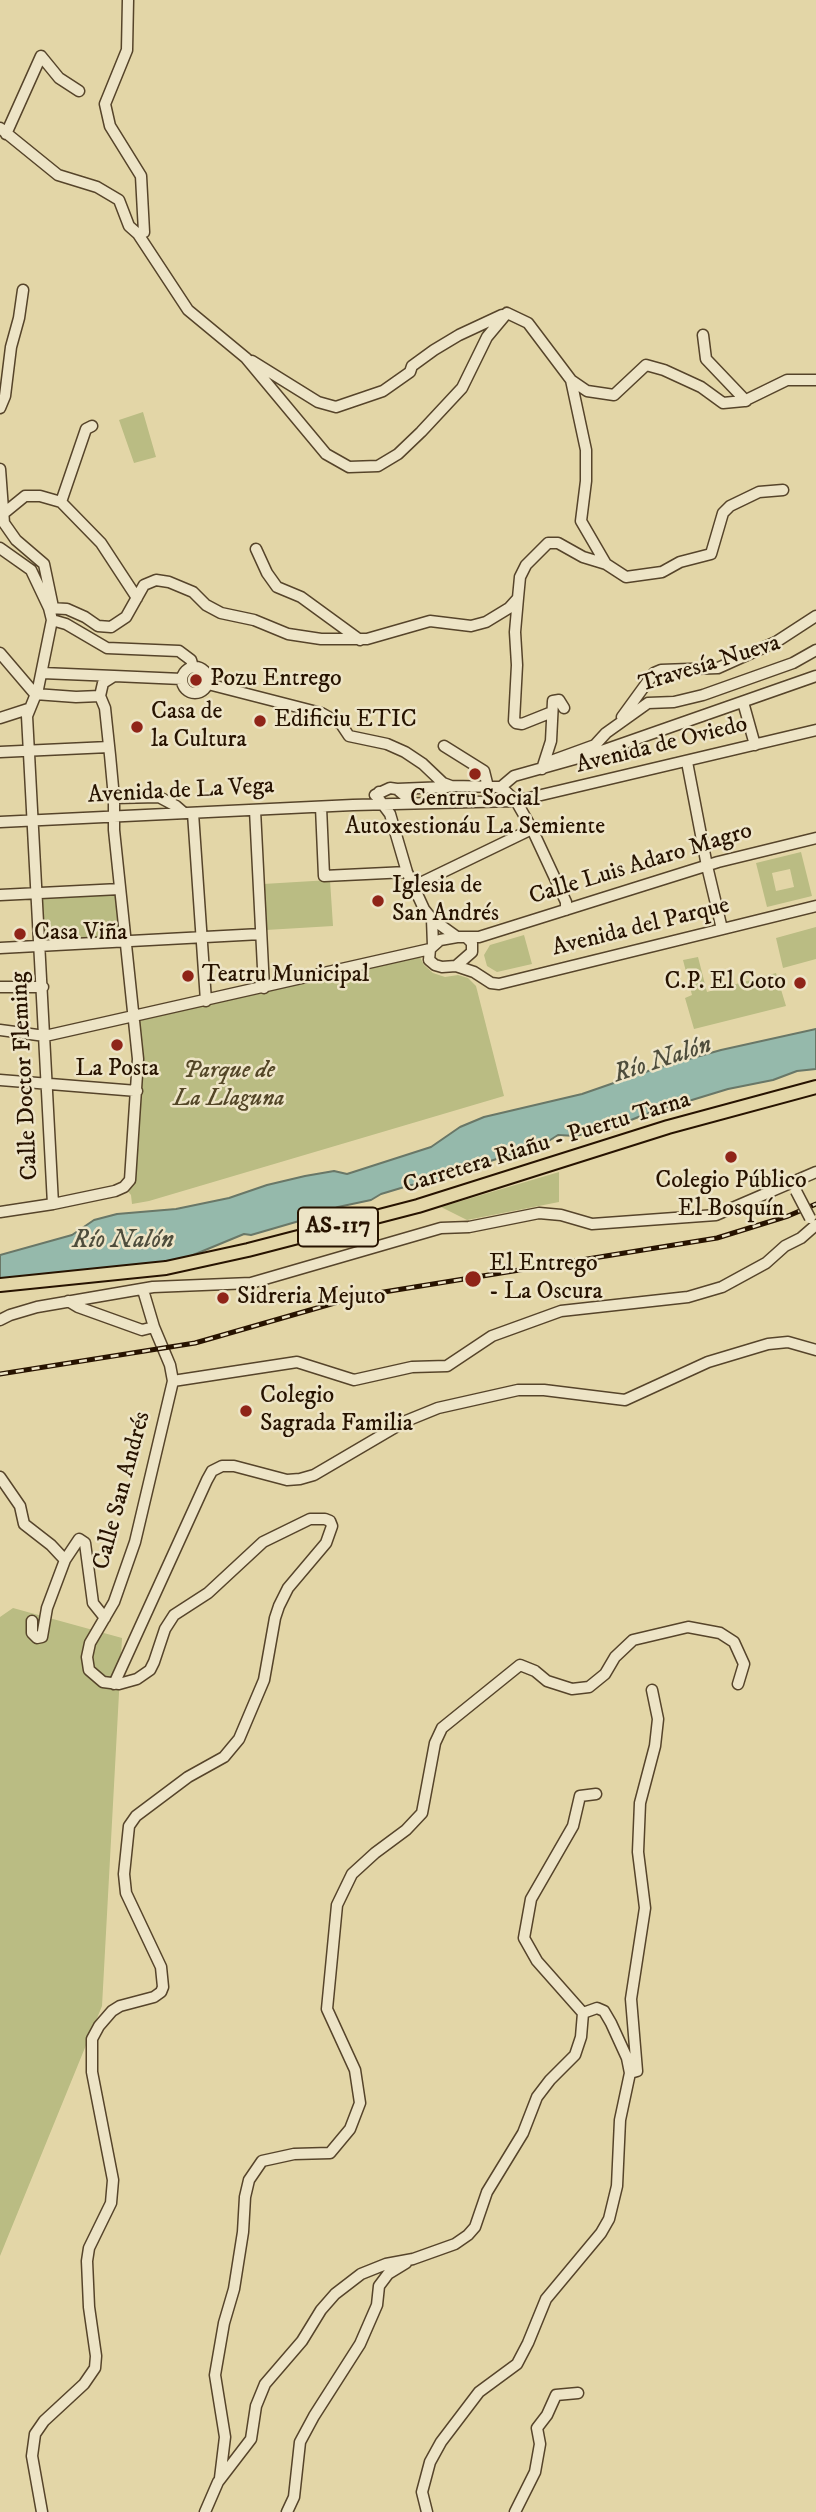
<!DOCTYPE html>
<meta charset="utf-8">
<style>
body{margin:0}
canvas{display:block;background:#e3d6a7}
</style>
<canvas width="816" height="2512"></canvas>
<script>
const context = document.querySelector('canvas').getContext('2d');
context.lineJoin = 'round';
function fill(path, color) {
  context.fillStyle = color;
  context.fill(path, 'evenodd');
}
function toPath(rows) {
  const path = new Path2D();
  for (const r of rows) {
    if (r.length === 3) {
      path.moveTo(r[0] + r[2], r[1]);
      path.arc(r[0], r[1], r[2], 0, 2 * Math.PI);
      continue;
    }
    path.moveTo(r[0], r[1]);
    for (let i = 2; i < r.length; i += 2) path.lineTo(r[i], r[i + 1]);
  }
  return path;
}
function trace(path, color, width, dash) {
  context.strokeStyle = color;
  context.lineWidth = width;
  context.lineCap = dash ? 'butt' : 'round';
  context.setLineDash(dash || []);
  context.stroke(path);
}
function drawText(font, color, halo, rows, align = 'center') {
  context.font = font + ' "IM FELL DW Pica",serif';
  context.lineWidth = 5;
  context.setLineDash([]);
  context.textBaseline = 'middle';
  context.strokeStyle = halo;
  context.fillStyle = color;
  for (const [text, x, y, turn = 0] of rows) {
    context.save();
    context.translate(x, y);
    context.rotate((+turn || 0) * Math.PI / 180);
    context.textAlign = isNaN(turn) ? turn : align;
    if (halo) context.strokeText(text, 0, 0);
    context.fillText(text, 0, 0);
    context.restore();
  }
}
const green = toPath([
 [143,412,156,457,134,463,119,420],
 [801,852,812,896,767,907,756,863],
 [790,869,794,887,776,891,772,873],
 [330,880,333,926,266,930,263,884],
 [115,895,119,938,44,942,43,940,40,898],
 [816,927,816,959,783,968,776,938],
 [524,935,532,964,497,972,487,966,484,955,490,945],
 [418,953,424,965,433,973,445,977,458,975,468,978,476,986,504,1096,149,1201,132,1204,131,1195,124,1187,130,1180,135,1016],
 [698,957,707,992,776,973,786,1006,694,1029,685,998,692,995,683,960],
 [559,1172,559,1202,467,1220,441,1207],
 [13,1608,122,1638,102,2006,0,2256,0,1617]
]);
const water = toPath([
 [816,1029,816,1069,797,1071,773,1080,728,1089,646,1114,616,1126,576,1136,558,1135,544,1144,462,1170,442,1181,411,1185,381,1194,371,1200,338,1207,313,1217,251,1235,244,1234,181,1260,0,1286,0,1255,72,1235,94,1220,117,1214,176,1209,229,1198,267,1185,305,1176,334,1171,347,1174,431,1147,460,1127,484,1117,582,1094,657,1068,721,1050,816,1029]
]);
const minor = toPath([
 [0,128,58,175,97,187,119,200,129,226,138,234,144,232,141,176,110,126,105,104,127,50,128,0],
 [6,134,41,56,59,78,79,91],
 [138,234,188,310,246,358,326,454,349,467,378,466,398,454,421,432,462,388,487,337,507,313,528,323,571,380,587,391,614,395,646,365,664,370,701,387,723,403,744,401,787,380,816,380],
 [703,335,706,359,746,401],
 [252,361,318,402,336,407,383,391,410,372,412,366,434,350,459,335,502,315],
 [571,380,586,450,586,481,581,521,606,564],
 [0,408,5,396,11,347,19,318,23,290],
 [0,469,4,523,16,540,44,564,53,607],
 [61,502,86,429,92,426],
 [3,514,25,496,40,496,61,502,101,543,137,598],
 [0,548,31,570,49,608,52,620,38,689,27,716,53,1204],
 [256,549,267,573,277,587,301,597,360,640],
 [518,598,515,632,517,665,514,721,516,723,522,724,552,712],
 [49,608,67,609,85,617,98,626,111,627,126,617,144,585,156,580,169,582,193,592,206,605,221,613,254,620,288,634,321,639,367,639,430,621,471,626,486,622,509,608,518,598,520,577,526,565,548,543,558,543,583,557,606,564,626,577,662,572,680,562,711,554,723,513,730,506,759,492,783,490],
 [52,620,66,624,107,648,179,651,191,660,193,667],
 [0,653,35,694,76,697,100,696],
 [195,680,13],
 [42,673,114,676],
 [208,684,321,713,341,724,349,736,387,744,405,752,423,764,443,783,451,786,501,787,516,801,532,829,566,902,566,910],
 [743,702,755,745],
 [622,717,654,673,661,670,718,668,776,642,816,616],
 [0,718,28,709],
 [444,746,484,771,488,787],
 [0,752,109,747],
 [551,761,595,745,606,733,648,703,674,702,703,695,793,663,816,650],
 [687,762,707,866,722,929],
 [542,769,551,741,553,701,559,700,564,708],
 [501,787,514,776,596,753,816,676],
 [397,789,447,787],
 [379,792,378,798,390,814,407,872,424,909,432,919,457,937],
 [375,795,390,788,397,789,413,803],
 [114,798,159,797,176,806,184,813],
 [321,807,324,876,407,872],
 [255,810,264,988],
 [193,813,206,1001],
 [0,822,353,805,516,801,816,730],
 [414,886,532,829],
 [0,895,120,889],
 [432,919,433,946],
 [467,938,472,943,472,952,456,966,442,967,435,965,429,960,430,949,440,940,457,937,479,937,718,862,816,838],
 [0,948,261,934],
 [456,966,474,972,491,983,499,984,816,906],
 [0,987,43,987],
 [0,1030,45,1036,430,949],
 [0,1080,137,1091],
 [0,1212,53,1204,115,1191,124,1187,130,1180,138,1059,114,830,114,798,110,755,105,708,100,696,103,683,114,676,182,679],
 [68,1301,78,1307,142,1330,154,1327],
 [0,1320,10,1315,37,1307,153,1287,251,1283,441,1228,469,1227,539,1213,561,1215,592,1224,716,1215,816,1172],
 [173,1381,297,1362,354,1380,412,1367,447,1366,492,1336,561,1311,688,1297,722,1287,766,1263,785,1246,801,1238,816,1225],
 [0,1477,20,1506,24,1524,51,1545,65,1560,79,1539,85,1543,93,1603,105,1618],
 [32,1621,32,1633,37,1638,42,1637,47,1608,65,1560],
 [114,1684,207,1480,212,1471,222,1466,234,1466,287,1480,300,1479,314,1475,406,1421,438,1408,518,1390,544,1390,625,1400,708,1362,768,1344,788,1342,816,1350],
 [583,2013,537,1961,524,1938,531,1899,573,1826,580,1796,596,1794],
 [630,2073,637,2071,631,1999,645,1908,638,1852,640,1803,655,1746,658,1719,652,1690],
 [220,2478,225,2437,215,2375,224,2323,234,2289,243,2232,245,2197,249,2180,262,2161,294,2154,330,2153,350,2129,360,2103,355,2070,327,2009,337,1905,352,1874,375,1853,406,1830,422,1813,435,1743,442,1728,520,1665,535,1671,547,1681,572,1689,589,1687,605,1674,615,1657,633,1640,688,1627,720,1633,734,1642,744,1664,738,1684],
 [42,2512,32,2456,35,2434,44,2421,84,2384,95,2368,96,2356,89,2307,87,2261,89,2248,111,2203,113,2180,92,2072,92,2039,99,2026,112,2011,120,2006,154,1997,161,1992,163,1987,161,1967,126,1893,124,1874,129,1826,136,1816,188,1777,224,1757,239,1739,264,1680,275,1618,279,1606,288,1588,326,1543,332,1526,330,1521,325,1519,310,1519,263,1542,208,1593,174,1615,165,1629,154,1662,150,1670,137,1679,119,1684,103,1682,89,1670,87,1657,90,1643,114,1602,135,1542,173,1381,170,1365,154,1327,143,1290],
 [205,2512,218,2482,251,2439,256,2406,265,2384,302,2341,321,2310,335,2294,361,2274,386,2264,413,2259,455,2244,468,2235,475,2227,487,2192,523,2133,537,2097,550,2080,575,2055,581,2037,583,2013,597,2008,604,2011,611,2023,627,2058,630,2073,620,2120,617,2186,609,2219,601,2233,546,2299,528,2343,517,2364,479,2392,441,2442,430,2462,422,2492,427,2512],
 [287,2512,294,2497,300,2442,314,2416,360,2344,377,2305,379,2286,388,2274,406,2263],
 [515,2512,535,2472,540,2444,537,2428,547,2415,556,2395,578,2393]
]);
const major = toPath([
 [0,1285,166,1268,248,1250,418,1206,668,1127,816,1087]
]);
const rail = toPath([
 [0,1374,195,1343,359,1296,717,1238,788,1216,816,1204]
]);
const minorBridge = toPath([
 [796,1191,810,1218]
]);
const markers = [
 [196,680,7,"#8f2418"],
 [260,721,7,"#8f2418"],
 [137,727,7,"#8f2418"],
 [475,774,7,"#8f2418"],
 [378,901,7,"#8f2418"],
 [20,934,7,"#8f2418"],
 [188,976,7,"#8f2418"],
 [800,983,7,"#8f2418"],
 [117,1045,7,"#8f2418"],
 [731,1157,7,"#8f2418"],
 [473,1279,9,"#8f2418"],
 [223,1298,7,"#8f2418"],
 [246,1411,7,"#8f2418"]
];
const shields = [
 [338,1227,80]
];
const shieldNames = [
 ["AS-117",338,1227]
];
const streetNames = [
 ["Travesía Nueva",710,665,-17],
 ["Avenida de Oviedo",662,746,-14],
 ["Avenida de La Vega",181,792,-3],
 ["Calle Luis Adaro Magro",641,865,-17],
 ["Avenida del Parque",641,928,-14],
 ["Calle Doctor Fleming",26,1076,-93],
 ["Carretera Riañu - Puertu Tarna",547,1144,-17],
 ["Calle San Andrés",123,1491,-75]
];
const poiNames = [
 ["Pozu Entrego",210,680],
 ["Casa de",151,713],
 ["la Cultura",151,741],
 ["Edificiu ETIC",274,721],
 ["Centru Social",475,800,"center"],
 ["Autoxestionáu La Semiente",475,828,"center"],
 ["Iglesia de",392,887],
 ["San Andrés",392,915],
 ["Casa Viña",34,934],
 ["Teatru Municipal",202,976],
 ["C.P. El Coto",786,983,"right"],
 ["La Posta",117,1070,"center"],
 ["Colegio Público",731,1182,"center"],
 ["El Bosquín",731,1210,"center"],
 ["El Entrego",489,1265],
 ["- La Oscura",489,1293],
 ["Sidreria Mejuto",237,1298],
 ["Colegio",260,1397],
 ["Sagrada Familia",260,1425]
];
const parkNames = [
 ["Parque de",229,1072],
 ["La Llaguna",229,1100]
];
const waterNames = [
 ["Río Nalón",663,1061,-18],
 ["Río Nalón",123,1242]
];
fill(green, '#babc83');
fill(water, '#95b9ab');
trace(water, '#697767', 2);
trace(minor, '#56442a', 13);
trace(major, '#271300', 16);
trace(minor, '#ede4c6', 10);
trace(major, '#e3d6a7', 12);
trace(rail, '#271300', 5);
trace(rail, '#ede4c6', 2.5, [8]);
trace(minorBridge, '#56442a', 13, []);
trace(minorBridge, '#ede4c6', 10);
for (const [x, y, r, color] of markers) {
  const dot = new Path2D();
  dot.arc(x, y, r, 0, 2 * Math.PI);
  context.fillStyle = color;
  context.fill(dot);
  trace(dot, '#ede4c6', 2.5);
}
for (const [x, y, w] of shields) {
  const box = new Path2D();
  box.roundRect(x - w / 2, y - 19.5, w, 39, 5);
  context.fillStyle = '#ede4c6';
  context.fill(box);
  trace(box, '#271300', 2);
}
drawText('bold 23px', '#271300', null, shieldNames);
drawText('24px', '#271300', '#ede4c6', streetNames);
drawText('24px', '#271300', '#ede4c6', poiNames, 'left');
drawText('italic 24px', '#534627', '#ede4c6', parkNames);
drawText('italic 26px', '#4e4d3c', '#ede4c6', waterNames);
</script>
